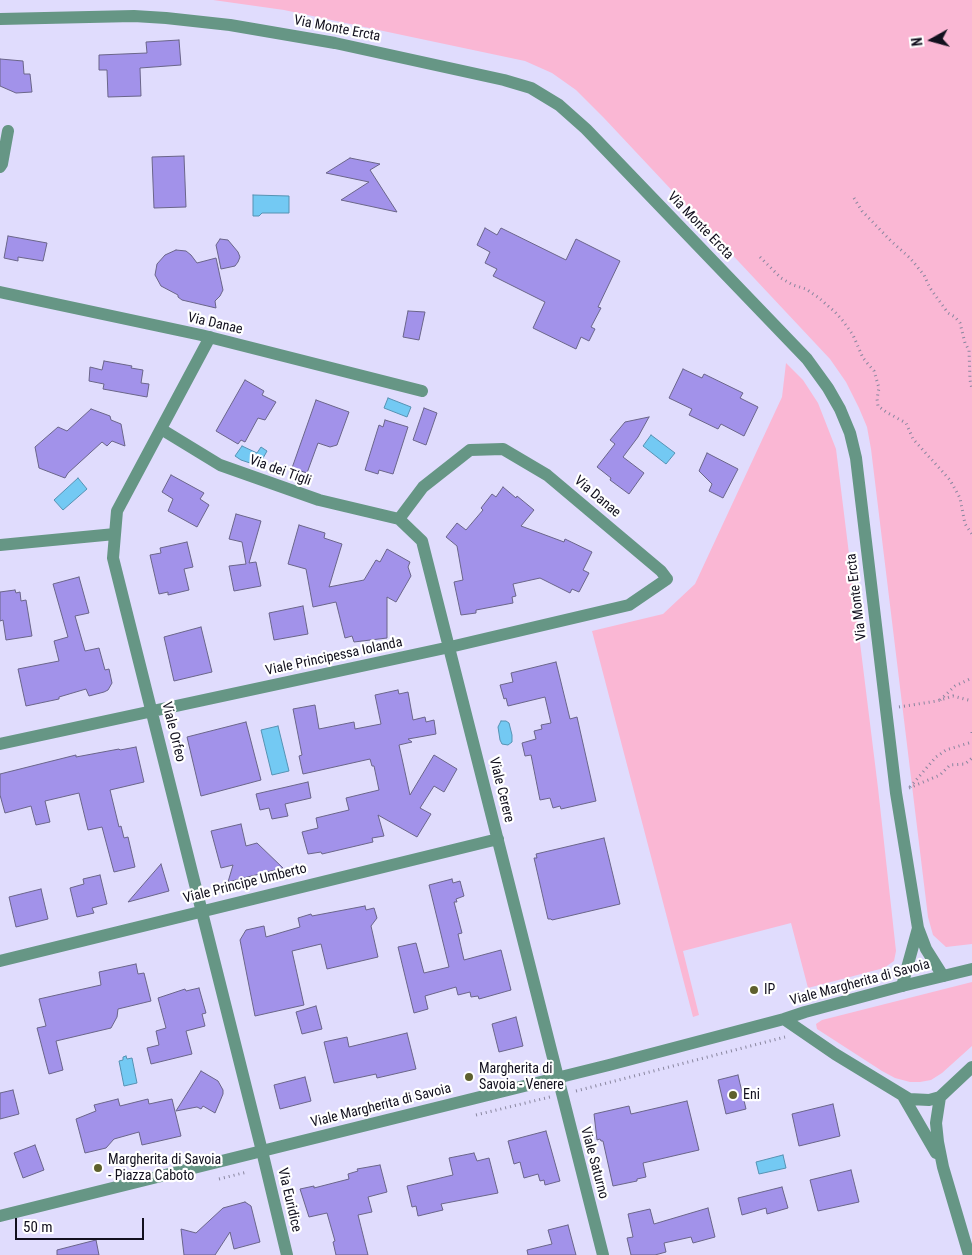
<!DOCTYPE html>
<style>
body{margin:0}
#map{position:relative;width:972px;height:1255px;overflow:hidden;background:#e0dcfd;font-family:"Roboto Condensed",sans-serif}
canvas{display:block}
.north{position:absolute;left:907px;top:15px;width:50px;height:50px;-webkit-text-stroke:4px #fff;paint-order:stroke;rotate:263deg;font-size:14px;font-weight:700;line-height:20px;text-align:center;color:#12101e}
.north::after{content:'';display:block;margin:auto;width:18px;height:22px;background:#12101e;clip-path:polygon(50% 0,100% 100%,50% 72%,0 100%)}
.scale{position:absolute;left:15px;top:1218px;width:129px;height:22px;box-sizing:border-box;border:2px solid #12101e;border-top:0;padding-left:6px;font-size:15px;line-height:18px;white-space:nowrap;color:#12101e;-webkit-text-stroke:4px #fff;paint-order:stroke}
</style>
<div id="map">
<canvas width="972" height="1255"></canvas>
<div class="north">N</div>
<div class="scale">50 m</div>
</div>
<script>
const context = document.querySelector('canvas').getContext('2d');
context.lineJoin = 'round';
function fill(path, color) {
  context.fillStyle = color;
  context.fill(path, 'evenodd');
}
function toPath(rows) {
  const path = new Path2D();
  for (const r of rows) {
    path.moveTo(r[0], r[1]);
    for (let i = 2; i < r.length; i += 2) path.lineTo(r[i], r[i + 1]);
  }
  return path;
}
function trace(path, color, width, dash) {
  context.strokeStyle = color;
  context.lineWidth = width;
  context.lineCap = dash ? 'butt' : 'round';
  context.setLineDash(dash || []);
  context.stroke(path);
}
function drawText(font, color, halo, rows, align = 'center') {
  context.font = font + ' "Roboto Condensed",sans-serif';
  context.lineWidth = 4.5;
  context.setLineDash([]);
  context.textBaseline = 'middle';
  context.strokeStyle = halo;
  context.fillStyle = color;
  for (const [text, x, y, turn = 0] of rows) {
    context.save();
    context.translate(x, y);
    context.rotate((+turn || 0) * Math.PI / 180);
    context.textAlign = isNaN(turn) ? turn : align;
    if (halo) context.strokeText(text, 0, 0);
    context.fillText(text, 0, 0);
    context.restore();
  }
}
const green = toPath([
 [213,0,972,0,972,944,946,947,933,935,928,917,871,449,867,427,859,408,846,382,830,359,604,118,576,90,552,73,525,61,284,10],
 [786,363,803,380,818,403,836,449,878,788,896,951,894,961,884,968,808,988,791,923,683,951,699,1015,693,1017,592,631,663,614,695,584,782,397],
 [972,982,972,1046,942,1073,931,1080,920,1082,910,1082,895,1078,882,1071,817,1029,816,1024,822,1020]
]);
const water = toPath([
 [253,195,289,196,289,213,262,213,259,216,253,216,253,195],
 [388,398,411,407,407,417,384,408,388,398],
 [651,435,675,453,666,464,643,446,651,435],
 [242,446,257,453,261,447,267,451,262,460,258,460,256,465,241,460,235,456,242,446],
 [78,478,87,489,63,510,54,500,78,478],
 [501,721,506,721,509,723,512,735,512,742,508,745,502,744,500,740,498,727,501,721],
 [278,726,289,771,272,775,261,730,278,726],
 [126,1056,127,1059,132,1058,137,1083,124,1086,119,1061,123,1060,123,1057,126,1056],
 [783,1155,786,1168,759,1174,756,1162,783,1155]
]);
const building = toPath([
 [179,40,181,65,140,68,141,96,108,97,107,70,99,70,99,55,147,53,146,42,179,40],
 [0,59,23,61,24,74,30,74,32,92,16,93,0,86,0,59],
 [184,156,186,207,154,208,152,157,184,156],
 [350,158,380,164,370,170,397,212,341,200,369,182,326,173,350,158],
 [485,228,497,235,501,228,566,260,576,239,620,261,598,307,601,308,591,327,595,329,589,341,581,337,576,349,533,328,545,302,493,276,497,269,485,263,490,252,477,245,485,228],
 [8,236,47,243,43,261,18,257,18,261,4,258,8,236],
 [220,239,228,240,238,252,240,257,238,262,235,266,221,269,216,245,220,239],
 [176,250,186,251,191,255,197,263,216,258,223,290,220,296,215,301,216,308,182,300,178,297,178,295,161,286,155,275,157,264,165,255,176,250],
 [408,311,425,312,419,340,403,337,408,311],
 [104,361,132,366,131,368,143,370,141,383,149,384,147,397,103,389,104,384,89,381,90,367,102,370,104,361],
 [683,369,702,378,704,374,743,393,740,398,758,407,744,436,721,424,718,429,689,415,692,409,669,398,683,369],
 [245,380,264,391,262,395,276,402,265,420,258,418,245,442,241,440,238,444,216,431,245,380],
 [316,400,349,412,337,445,330,447,318,443,307,473,292,468,316,400],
 [424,408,437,413,426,445,413,440,424,408],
 [91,409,110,416,111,420,121,424,125,446,112,441,107,446,102,442,68,473,65,478,39,468,35,447,58,427,67,431,91,409],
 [649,417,638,437,623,457,644,473,629,494,610,480,611,478,597,467,615,444,610,440,625,422,649,417],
 [385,420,408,427,393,474,379,470,378,474,365,470,379,425,383,427,385,420],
 [707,453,738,469,723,498,709,491,712,484,699,471,707,453],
 [171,475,204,493,200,499,209,505,197,527,168,511,173,499,162,492,171,475],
 [503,487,516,498,517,496,534,510,521,526,564,542,565,539,592,552,583,570,589,573,579,592,572,589,570,593,540,578,513,584,516,596,512,597,513,603,476,610,476,613,461,615,454,582,463,580,457,546,446,537,457,523,466,530,483,510,481,508,492,494,496,497,503,487],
 [236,514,261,521,249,563,256,562,261,586,234,591,229,566,246,564,242,542,229,539,236,514],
 [299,525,325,533,324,538,342,544,329,587,364,580,376,560,380,562,387,549,410,562,408,567,411,576,396,602,387,597,387,638,354,642,352,636,345,638,336,602,313,607,306,569,288,564,299,525],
 [187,542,193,567,184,569,189,590,168,595,168,592,159,594,150,555,161,553,160,548,187,542],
 [79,577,89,613,75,616,85,651,99,648,105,670,109,669,112,683,108,690,104,692,89,696,86,689,59,697,59,699,26,706,18,669,59,661,54,641,68,637,53,584,79,577],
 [15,590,16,593,20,592,21,601,26,600,32,636,6,640,3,620,0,621,0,592,15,590],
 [303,606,308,634,274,640,269,613,303,606],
 [201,627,212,672,174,681,164,637,201,627],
 [556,662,570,719,577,717,596,801,561,809,560,806,553,808,550,798,540,800,531,755,525,756,522,743,536,739,534,731,542,729,541,725,551,723,545,697,508,706,506,698,504,699,500,685,513,682,511,673,556,662],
 [398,690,399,694,408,692,413,720,425,717,426,722,434,720,436,734,408,739,412,742,399,745,410,795,434,755,457,769,444,792,434,786,420,808,431,814,417,837,378,815,384,836,372,838,373,842,322,854,321,852,308,854,302,832,318,828,316,818,349,810,346,798,379,790,374,766,372,766,370,759,303,774,299,756,302,755,293,709,315,705,319,729,354,722,355,729,381,724,375,695,398,690],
 [246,722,261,780,201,796,187,737,246,722],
 [136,747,144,782,110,790,119,827,121,826,124,838,128,837,135,867,114,872,102,827,88,830,79,793,45,801,50,822,36,825,31,806,5,813,0,795,0,774,76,755,76,757,119,749,120,750,136,747],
 [308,782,311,798,285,804,288,816,272,819,269,808,260,810,256,794,308,782],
 [241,824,246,846,257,843,283,868,228,882,233,865,221,868,211,831,241,824],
 [604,838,620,904,552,920,551,919,548,919,534,858,537,858,536,854,604,838],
 [161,864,169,891,128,902,161,864],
 [100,875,107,904,92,908,94,913,77,917,70,888,84,884,83,879,100,875],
 [452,879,453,883,460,881,464,896,456,899,457,902,454,902,462,933,458,934,464,960,501,950,511,990,479,999,478,996,471,997,470,992,458,995,456,987,425,996,428,1009,414,1013,398,947,416,943,424,973,449,967,429,885,452,879],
 [41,889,48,919,16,927,9,897,41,889],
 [365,906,366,910,374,908,377,918,371,926,378,957,327,969,321,944,292,951,304,1005,255,1016,240,940,246,930,264,926,266,937,300,927,298,918,311,914,312,916,365,906],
 [136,964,138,974,144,973,151,1001,118,1009,117,1017,111,1028,56,1041,63,1070,49,1074,37,1028,46,1026,39,999,101,985,99,972,136,964],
 [199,988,206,1013,202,1014,205,1026,186,1031,192,1054,151,1064,147,1048,159,1045,156,1031,166,1028,158,998,185,989,186,991,199,988],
 [316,1006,322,1029,302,1034,296,1012,316,1006],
 [516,1017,523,1046,499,1052,492,1024,516,1017],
 [407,1033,416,1069,377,1078,376,1074,334,1083,324,1042,347,1037,349,1047,407,1033],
 [201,1071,218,1081,223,1090,223,1094,215,1113,203,1106,201,1109,197,1107,176,1111,201,1071],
 [738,1075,746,1109,726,1114,718,1080,738,1075],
 [305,1077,311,1101,280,1109,274,1085,305,1077],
 [13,1090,19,1114,0,1119,0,1093,13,1090],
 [118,1099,120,1106,148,1099,149,1104,172,1099,181,1136,142,1145,139,1132,114,1139,106,1148,85,1153,76,1119,96,1111,94,1105,118,1099],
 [687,1101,699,1150,643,1163,646,1177,637,1179,637,1181,613,1186,603,1141,601,1141,600,1139,597,1140,594,1114,629,1106,631,1114,687,1101],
 [833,1104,840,1136,799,1146,792,1114,833,1104],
 [546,1131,560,1181,545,1185,544,1180,540,1181,538,1174,524,1178,520,1162,514,1164,508,1141,546,1131],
 [35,1145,44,1170,23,1178,14,1153,35,1145],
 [474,1153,477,1161,489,1158,498,1193,441,1204,443,1210,418,1216,416,1206,412,1207,407,1186,453,1175,449,1158,474,1153],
 [380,1165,387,1192,368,1197,372,1212,358,1215,368,1255,336,1255,333,1242,335,1241,327,1213,309,1217,300,1189,314,1186,314,1188,349,1179,348,1174,358,1171,357,1169,380,1165],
 [851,1170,859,1202,818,1211,810,1180,851,1170],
 [782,1187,788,1208,767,1214,766,1208,742,1215,738,1198,782,1187],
 [245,1202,251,1206,260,1242,234,1249,230,1232,215,1255,184,1255,181,1229,196,1233,223,1208,245,1202],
 [708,1208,715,1237,693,1243,691,1237,664,1243,666,1252,655,1255,631,1255,627,1238,633,1237,628,1214,650,1209,654,1224,708,1208],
 [568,1225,576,1255,528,1255,527,1250,552,1244,548,1230,568,1225],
 [96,1240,99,1255,57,1255,57,1250,96,1240]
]);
const path = toPath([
 [854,198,862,211,891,241,910,258,924,275,930,288,948,313,955,317,960,323,965,343,969,350,970,380,972,389],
 [760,257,781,278,793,285,806,289,819,298,835,312,843,321,853,335,863,358,874,371,879,388,877,399,878,406,886,412,906,423,913,439,950,480,960,498,965,524,972,534],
 [940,700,955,686,972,678],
 [899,707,937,701,953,696,972,701],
 [972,732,972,737],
 [910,787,936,757,946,750,972,742],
 [909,788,940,775,950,765,965,764,972,758],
 [576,1091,785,1037],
 [476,1115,550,1097],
 [219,1179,247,1172]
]);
const minor = toPath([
 [0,19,134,16,166,18,230,25,335,43,504,80,531,88,559,105,586,129,807,359,828,388,840,409,850,433,856,458,896,793,918,928,926,949,943,976],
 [0,167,2,164,8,131],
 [0,292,201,335,422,391],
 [210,337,117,511,113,558,262,1151,287,1255],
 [161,429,220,465,319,500,399,519],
 [399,519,422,541,603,1255],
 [0,545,115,534],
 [0,744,450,647,629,605,667,579,661,571,547,475,503,449,470,450,423,487,399,519],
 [0,961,498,839],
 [902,986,918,928]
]);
const tertiary = toPath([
 [784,1019,835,1054,909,1099,929,1100,940,1097,972,1067],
 [903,1096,936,1153],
 [940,1097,936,1123,938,1142,943,1167,969,1255],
 [0,1216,609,1065,784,1019,805,1012,902,986,972,969]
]);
const markers = [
 [754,990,5,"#5e602e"],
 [469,1077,5,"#5e602e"],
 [733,1095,5,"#5e602e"],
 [98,1168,5,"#5e602e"]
];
const streetNames = [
 ["Via Monte Ercta",337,29,11],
 ["Via Monte Ercta",700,226,46],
 ["Via Danae",215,324,13],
 ["Via dei Tigli",280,471,20],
 ["Via Danae",597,497,40],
 ["Via Monte Ercta",857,597,-97],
 ["Viale Principessa Iolanda",334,657,-12],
 ["Viale Orfeo",173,732,76],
 ["Viale Cerere",501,790,76],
 ["Viale Principe Umberto",245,884,-14],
 ["Viale Margherita di Savoia",860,983,-15],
 ["Viale Margherita di Savoia",381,1106,-14],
 ["Viale Saturno",594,1163,75],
 ["Via Euridice",289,1200,77]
];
const poiNames = [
 ["IP",764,990],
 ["Margherita di",479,1069],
 ["Savoia - Venere",479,1085],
 ["Eni",743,1095],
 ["Margherita di Savoia",108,1160],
 ["- Piazza Caboto",108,1176]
];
fill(green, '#fab7d4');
fill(water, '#73c9f3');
trace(water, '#5692b3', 1);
fill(building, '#a292ea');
trace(building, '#6a6589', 1);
trace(path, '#89869f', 3, [1, 4]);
trace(minor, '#669685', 12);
trace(tertiary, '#669685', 12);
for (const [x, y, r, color] of markers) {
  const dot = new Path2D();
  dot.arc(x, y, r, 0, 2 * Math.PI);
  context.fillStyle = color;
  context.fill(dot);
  trace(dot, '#fff', 2);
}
drawText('14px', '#12101e', '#fff', streetNames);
drawText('14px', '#12101e', '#fff', poiNames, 'left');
</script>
